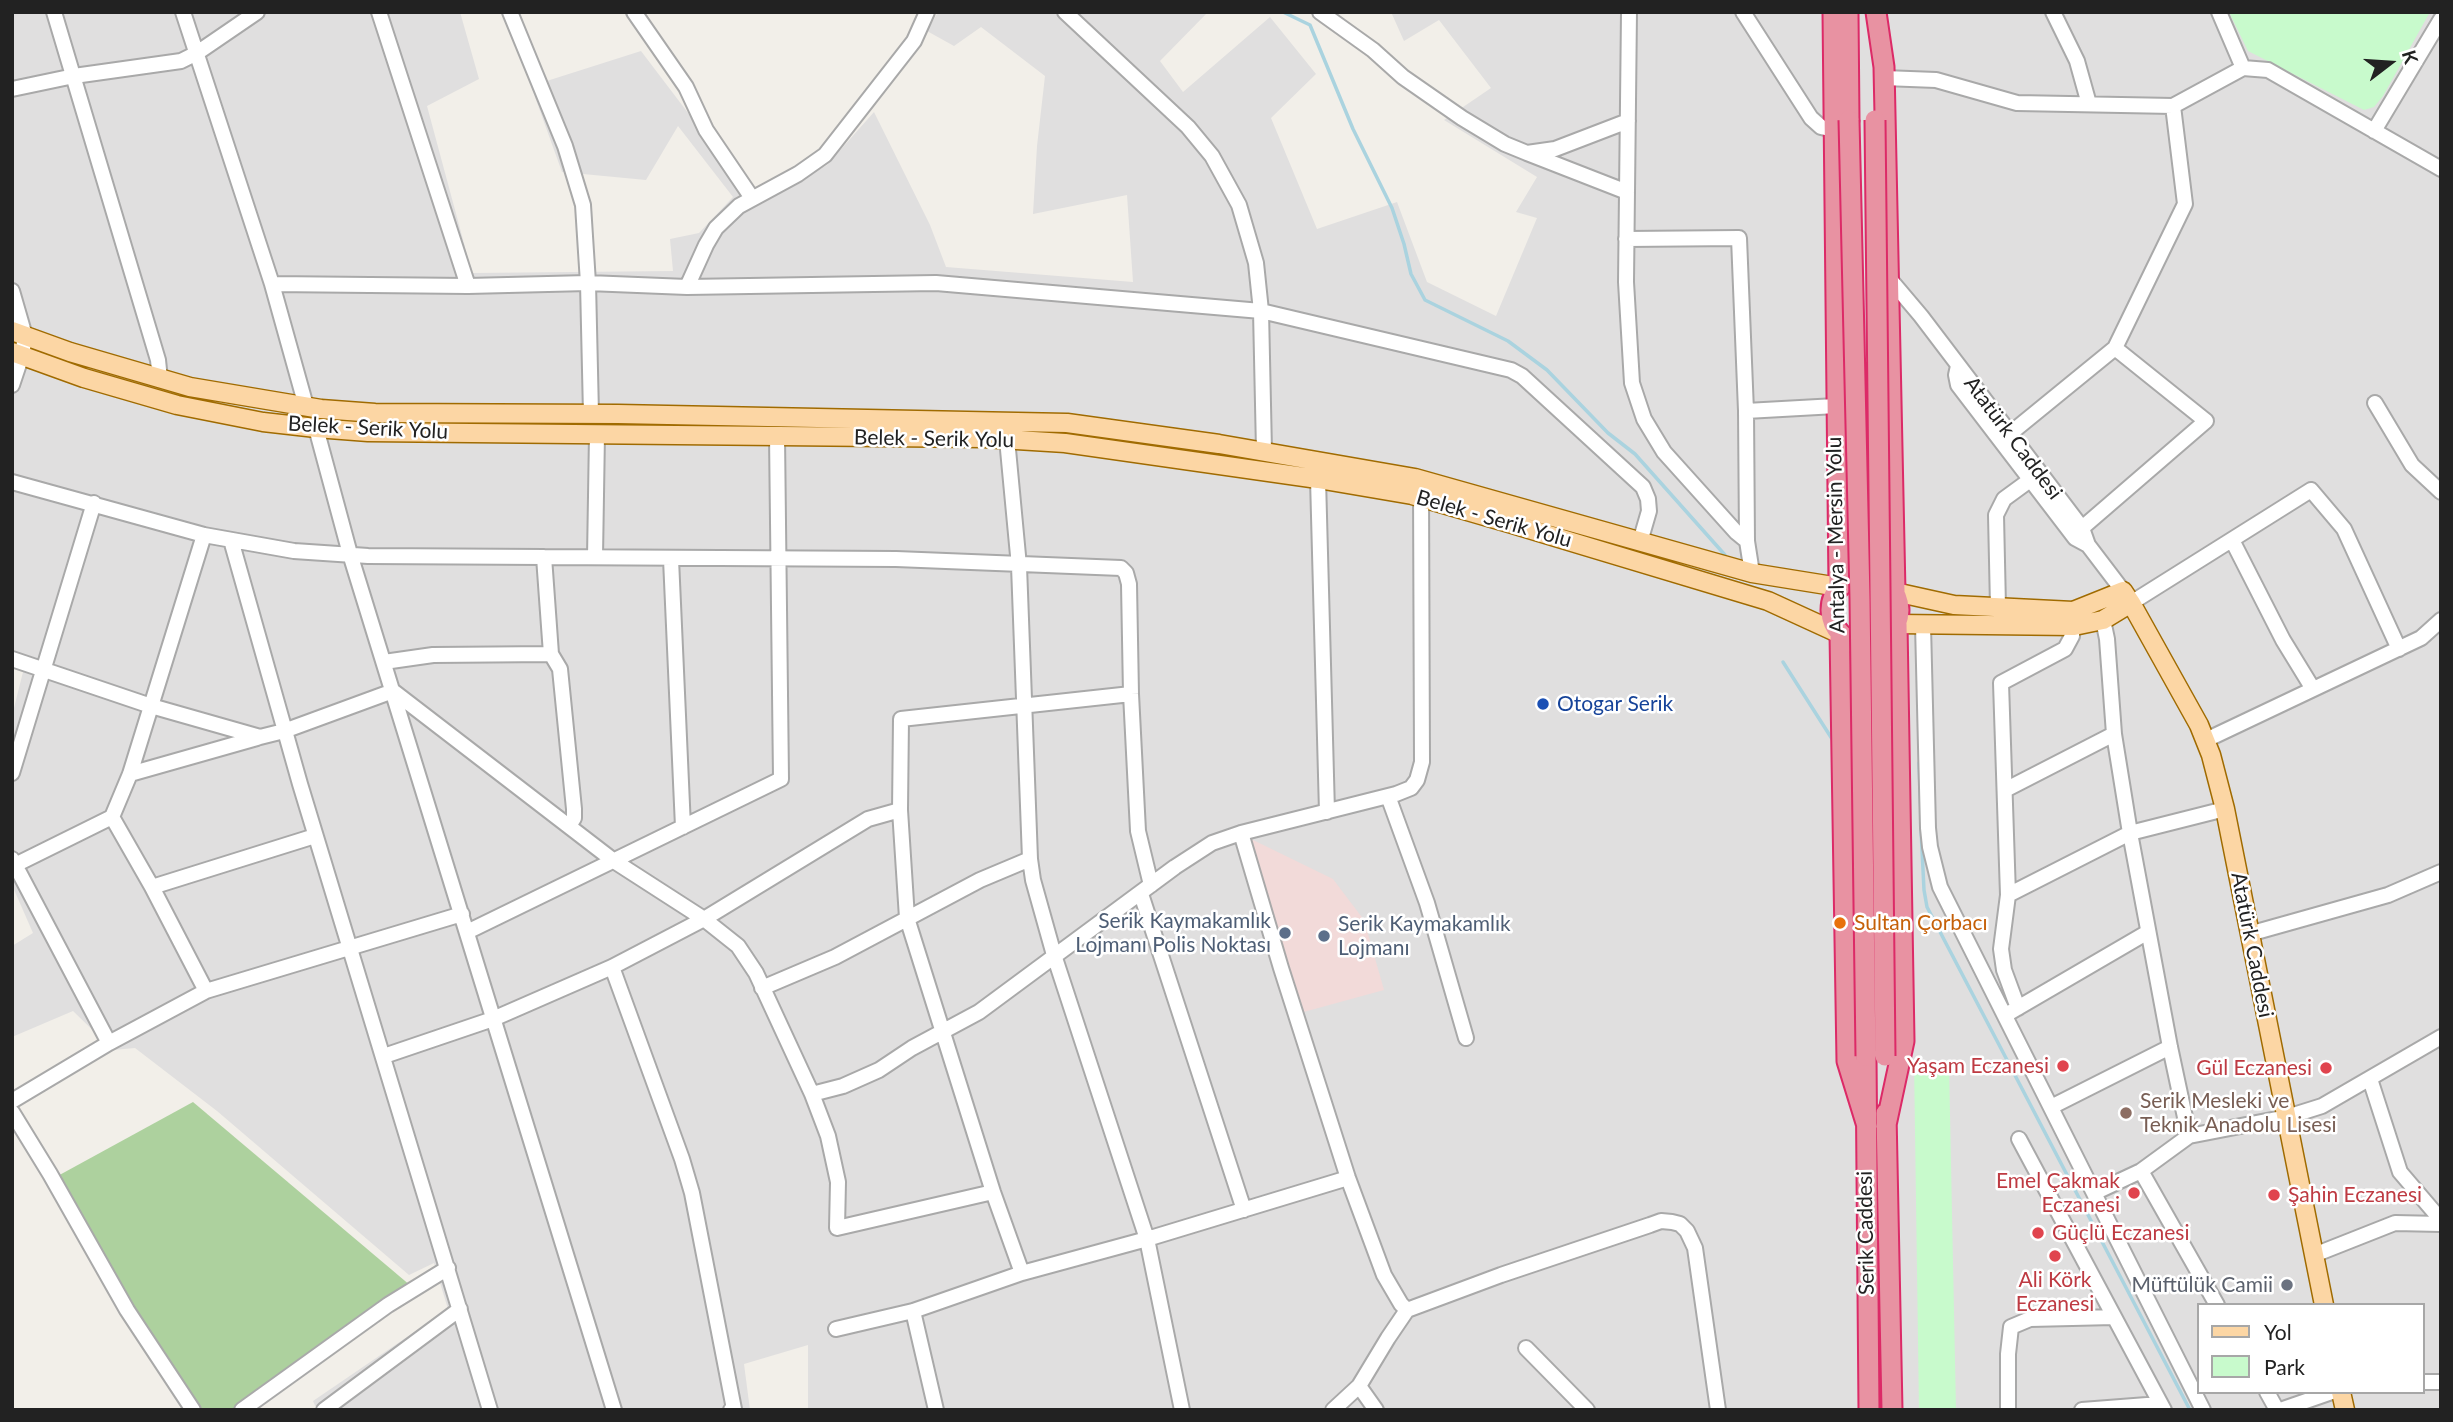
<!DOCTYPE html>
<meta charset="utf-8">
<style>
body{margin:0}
#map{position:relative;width:2453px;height:1422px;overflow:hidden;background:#f2efe9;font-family:Lato,sans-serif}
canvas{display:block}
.frame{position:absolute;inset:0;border:14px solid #222;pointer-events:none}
.legend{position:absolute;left:2197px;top:1303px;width:228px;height:91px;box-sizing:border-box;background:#fff;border:2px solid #a7a7a7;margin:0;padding:9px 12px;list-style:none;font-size:21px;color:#222}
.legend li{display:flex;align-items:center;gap:14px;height:35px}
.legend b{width:35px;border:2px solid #a7a7a7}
.north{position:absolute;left:2355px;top:28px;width:70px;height:70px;-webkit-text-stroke:5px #fff;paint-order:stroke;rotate:73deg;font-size:19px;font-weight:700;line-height:28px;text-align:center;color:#222}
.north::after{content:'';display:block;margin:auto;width:24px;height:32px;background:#222;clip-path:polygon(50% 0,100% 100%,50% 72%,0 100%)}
</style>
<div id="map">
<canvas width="2453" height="1422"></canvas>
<div class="frame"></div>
<ul class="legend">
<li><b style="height:9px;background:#fcd6a4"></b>Yol</li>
<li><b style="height:19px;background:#c8facc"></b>Park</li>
</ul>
<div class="north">K</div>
</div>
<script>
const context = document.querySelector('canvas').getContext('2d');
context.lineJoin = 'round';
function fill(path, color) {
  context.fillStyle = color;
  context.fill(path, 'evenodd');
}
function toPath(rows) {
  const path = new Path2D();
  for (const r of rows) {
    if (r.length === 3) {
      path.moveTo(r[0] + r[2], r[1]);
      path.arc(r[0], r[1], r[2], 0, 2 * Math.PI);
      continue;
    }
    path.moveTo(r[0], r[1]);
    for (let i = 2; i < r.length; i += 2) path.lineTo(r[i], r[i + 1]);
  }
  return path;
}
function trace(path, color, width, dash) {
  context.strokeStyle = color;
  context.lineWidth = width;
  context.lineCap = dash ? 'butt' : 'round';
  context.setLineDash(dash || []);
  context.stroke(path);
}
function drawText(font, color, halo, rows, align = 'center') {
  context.font = font + ' Lato,sans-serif';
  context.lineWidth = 5;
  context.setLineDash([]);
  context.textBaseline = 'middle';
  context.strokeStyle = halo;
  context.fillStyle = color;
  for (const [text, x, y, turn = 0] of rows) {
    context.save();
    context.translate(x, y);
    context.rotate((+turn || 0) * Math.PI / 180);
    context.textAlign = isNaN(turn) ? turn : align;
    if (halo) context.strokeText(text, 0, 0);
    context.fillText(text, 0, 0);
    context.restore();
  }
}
const residential = toPath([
 [12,12,460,12,479,79,427,106,472,273,673,271,670,239,699,233,733,197,678,126,646,180,562,172,531,86,641,51,758,205,827,165,874,112,930,225,946,267,1133,282,1127,195,1033,214,1037,146,1045,76,981,27,954,46,927,31,938,12,1208,12,1160,61,1183,92,1270,17,1316,74,1271,118,1317,229,1397,202,1427,282,1496,316,1537,218,1516,212,1537,177,1444,120,1491,88,1439,20,1404,41,1391,12,2441,12,2441,1410,808,1410,808,1345,744,1364,750,1410,317,1410,313,1401,448,1309,434,1263,409,1275,217,1111,135,1048,113,1050,73,1011,12,1037,12,946,33,933,12,885,12,716,23,672,12,668],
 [2199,1305,2423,1305,2423,1392,2199,1392]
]);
const commercial = toPath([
 [1251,839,1333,879,1364,920,1384,990,1300,1013]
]);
const forest = toPath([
 [193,1102,411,1286,238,1410,192,1410,54,1178]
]);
const park = toPath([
 [2229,12,2430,12,2383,96,2374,107,2364,110,2248,51],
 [1914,1061,1949,1065,1956,1410,1919,1410]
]);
const stream = toPath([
 [1283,12,1310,25,1353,129,1392,208,1404,244,1411,274,1425,300,1508,341,1547,370,1608,433,1635,454,1725,555],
 [1783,662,1834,742],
 [1919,763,1921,814],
 [1921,829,1924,890,1927,907,2190,1410]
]);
const minor = toPath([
 [54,12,158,360,160,379],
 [183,12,272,284,306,406],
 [379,12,468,286],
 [510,12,565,146,583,205,588,283,591,414],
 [634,12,686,87,706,130,752,198],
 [1065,12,1188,127,1212,156,1239,205,1256,263,1261,311,1264,451],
 [1320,12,1373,50,1403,77,1462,118,1505,144,1527,153,1555,149,1628,121],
 [1629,12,1626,282,1632,383,1644,419,1664,452,1736,532,1747,541],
 [1743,12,1811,118,1821,127,1834,130],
 [2053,12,2077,61,2089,104],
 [2219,12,2243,68],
 [1884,78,1936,80,2017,103,2173,106,2243,68,2268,70,2441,169],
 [12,89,74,76,181,61,197,53,257,12],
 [2374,131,2441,19],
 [1527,153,1627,192],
 [1626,239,1739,238,1746,411,1747,541,1752,573],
 [1888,277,1921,316,2082,528,2088,545,2123,591],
 [272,284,468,286,588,283,687,287,936,283,1261,311,1511,370,1522,376,1643,487,1648,499,1649,511,1640,542],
 [687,287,706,245,716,228,739,206,798,174,825,155,914,41,927,12],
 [12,291,25,336,22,355,12,385],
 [1958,366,1956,375,1958,385,2075,538,2088,545],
 [2375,403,2412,465,2441,492],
 [1746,411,1836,406],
 [316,428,350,554,614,1410],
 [1007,439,1019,566,1030,859,1033,880,1054,955,1147,1239,1182,1410],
 [2001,441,2115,348,2185,204,2173,106],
 [1318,479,1327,812],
 [12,482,204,535,294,551,368,556,896,559,1121,568,1126,573,1129,584,1131,694,1138,831,1151,885],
 [2082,528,2206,421,2115,348],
 [231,540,300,784,490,1410],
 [2232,540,2283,640,2313,689],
 [544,557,551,654,560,669,574,809,574,818,569,826],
 [595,557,597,434],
 [671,559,683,827],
 [2131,603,2311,490,2344,529,2399,649],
 [1998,607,1996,515,2004,499,2030,480],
 [2103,620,2107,639,2114,734,2130,833,2170,1047,2189,1136],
 [1923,625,1928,828,1930,847,1940,887,2203,1410],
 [12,659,151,706,260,737,284,731,393,691],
 [384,662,433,655,551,654],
 [393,691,614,861,704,919,738,946,756,973,812,1094,828,1136,838,1182,837,1228,993,1192],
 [2206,740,2421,638,2441,620],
 [12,773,94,503],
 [130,774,257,738],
 [2005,790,2114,734],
 [1388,796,1427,903,1466,1038],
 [112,817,152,887,206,991],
 [1241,833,1281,968,1348,1178,1384,1275,1401,1304,1407,1310,1501,1275,1650,1225,1661,1221,1672,1222,1680,1224,1687,1231,1695,1248,1718,1410],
 [12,859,109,1043],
 [15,865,112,817,130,774,204,535],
 [152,887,315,836],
 [1141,894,1244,1210],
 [2008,895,2130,833,2225,809],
 [467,932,781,779,777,436],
 [2249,934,2388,895,2441,872],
 [612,967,682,1159,692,1193,734,1409,731,1410],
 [762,988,835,957,980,880,1030,859],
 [2018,1008,2004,970,2001,949,2008,895,2001,683,2065,649,2072,636,2073,616],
 [2009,1013,2148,932],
 [384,1056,493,1019,612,967,704,919,868,819,900,810],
 [2370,1079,2400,1172,2441,1220],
 [812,1094,843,1086,879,1070,912,1048,979,1012,1175,867,1212,843,1241,833,1396,794,1411,788,1417,780,1422,762,1421,487],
 [12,1101,109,1043,206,991,462,914],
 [2051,1107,2170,1047],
 [12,1112,50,1174,127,1310,193,1410],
 [2019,1139,2164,1410],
 [2141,1171,2217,1305],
 [2094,1193,2141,1171,2189,1136,2287,1117,2322,1106,2441,1037],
 [2314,1255,2395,1223,2441,1224],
 [1022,1273,993,1192,907,918,900,810,901,719,1131,694],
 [913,1311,936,1410],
 [836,1329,913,1311,1022,1273,1147,1239,1348,1178],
 [1526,1348,1587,1410],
 [2423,1382,2441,1382],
 [1359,1386,1376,1410],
 [2267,1392,2277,1410],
 [242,1410,388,1305,448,1268],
 [324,1410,460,1309],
 [1333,1410,1359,1386,1388,1338,1407,1310],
 [2008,1410,2008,1354,2011,1327,2030,1319,2114,1317],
 [2082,1410,2160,1404],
 [2280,1410,2332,1392]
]);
const major = toPath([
 [12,331,70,352,190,387,321,409,375,413,618,414,1067,423,1219,444,1415,478,1752,573,1839,587],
 [12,352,84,378,177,405,263,422,316,428,368,432,984,438,1065,443,1318,479,1412,495,1512,524,1768,601,1840,634],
 [1895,592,1954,605,2073,611,2123,591,2131,603,2199,725,2211,755,2225,809,2324,1305],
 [1897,624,2074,626,2103,620,2131,603],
 [2341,1392,2345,1410]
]);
const highway = toPath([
 [1833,12,1839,587],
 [1848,12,1849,120],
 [1876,12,1884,67,1895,592],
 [1865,610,34],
 [1840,634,1847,1061,1867,1126],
 [1866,1056,1869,1410],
 [1886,1113,1892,1410],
 [1886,1125,1904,1041,1897,624]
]);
const highwayBridge = toPath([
 [1849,120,1860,599,1866,1056],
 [1875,120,1885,1056]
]);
const markers = [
 [1543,704,7,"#1a4fb4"],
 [1840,923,7,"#e8710a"],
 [1285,933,7,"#5c6f8a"],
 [1324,936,7,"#5c6f8a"],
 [2063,1066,7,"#e0444e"],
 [2326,1068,7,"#e0444e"],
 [2126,1113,7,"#8d6e63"],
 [2134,1193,7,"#e0444e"],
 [2274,1195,7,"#e0444e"],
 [2038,1233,7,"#e0444e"],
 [2055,1256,7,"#e0444e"],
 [2287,1285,7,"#6b7280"]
];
const streetNames = [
 ["Belek - Serik Yolu",368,428,3],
 ["Atatürk Caddesi",2013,438,53],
 ["Belek - Serik Yolu",934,439,1],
 ["Belek - Serik Yolu",1494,519,16],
 ["Antalya - Mersin Yolu",1836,535,-91],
 ["Atatürk Caddesi",2252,945,79],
 ["Serik Caddesi",1866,1233,-91]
];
const transitNames = [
 ["Otogar Serik",1557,704]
];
const serviceNames = [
 ["Serik Kaymakamlık",1271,921],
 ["Lojmanı Polis Noktası",1271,945],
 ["Serik Kaymakamlık",1338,924,"left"],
 ["Lojmanı",1338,948,"left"]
];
const foodNames = [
 ["Sultan Çorbacı",1854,923]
];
const healthNames = [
 ["Yaşam Eczanesi",2049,1066],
 ["Gül Eczanesi",2312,1068],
 ["Emel Çakmak",2120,1181],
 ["Eczanesi",2120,1205],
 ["Şahin Eczanesi",2288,1195,"left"],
 ["Güçlü Eczanesi",2052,1233,"left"],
 ["Ali Körk",2055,1280,"center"],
 ["Eczanesi",2055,1304,"center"]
];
const educationNames = [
 ["Serik Mesleki ve",2140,1101],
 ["Teknik Anadolu Lisesi",2140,1125]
];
const worshipNames = [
 ["Müftülük Camii",2273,1285]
];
fill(residential, '#e0dfdf');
fill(commercial, '#f2dad9');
fill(forest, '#add19e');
fill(park, '#c8facc');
trace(stream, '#aad3df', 3.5);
trace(minor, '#a9a9a9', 18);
trace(major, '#a06b00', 21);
trace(highway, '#dc2a67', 23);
trace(minor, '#fff', 14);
trace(major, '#fcd6a4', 18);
trace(highway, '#e892a2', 19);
trace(highwayBridge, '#dc2a67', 23, []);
trace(highwayBridge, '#e892a2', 19);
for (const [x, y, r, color] of markers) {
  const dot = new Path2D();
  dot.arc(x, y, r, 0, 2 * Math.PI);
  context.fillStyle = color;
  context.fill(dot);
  trace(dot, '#fff', 2.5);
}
drawText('21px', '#222', '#fff', streetNames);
drawText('21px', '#164399', '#fff', transitNames, 'left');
drawText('21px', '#4e5e75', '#fff', serviceNames, 'right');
drawText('21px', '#c56008', '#fff', foodNames, 'left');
drawText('21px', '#be3a42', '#fff', healthNames, 'right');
drawText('21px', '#785e54', '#fff', educationNames, 'left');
drawText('21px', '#5b616d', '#fff', worshipNames, 'right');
</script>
